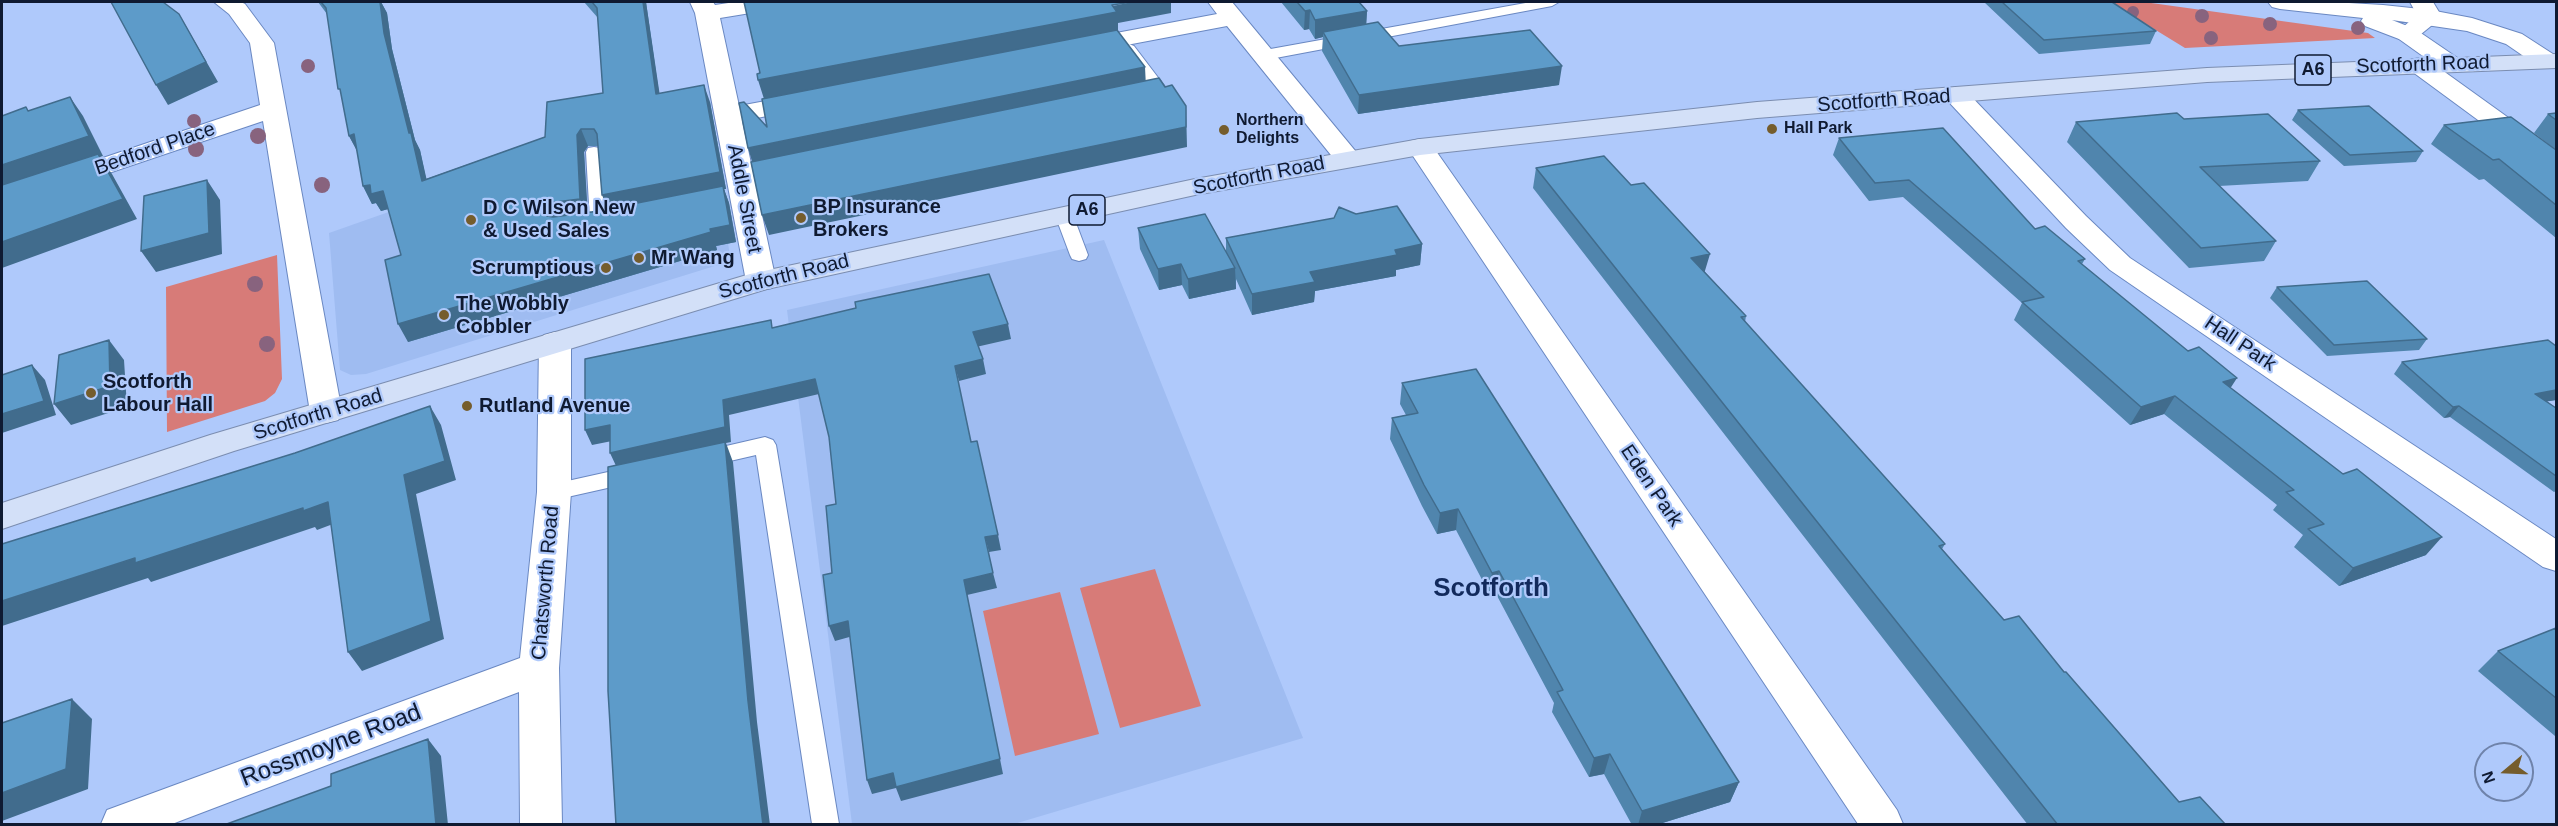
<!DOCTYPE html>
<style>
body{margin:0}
#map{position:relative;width:2558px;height:826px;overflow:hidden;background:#afc9fb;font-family:Arial,sans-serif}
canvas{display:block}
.frame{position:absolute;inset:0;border:3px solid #0f1a31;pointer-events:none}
.north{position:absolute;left:2474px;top:742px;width:60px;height:60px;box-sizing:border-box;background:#afc9fb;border:2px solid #6f83aa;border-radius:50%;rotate:251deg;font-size:16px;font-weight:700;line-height:24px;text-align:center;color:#0f1a31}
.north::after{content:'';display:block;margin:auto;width:21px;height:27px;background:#755d2d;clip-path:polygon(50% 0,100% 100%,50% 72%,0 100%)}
</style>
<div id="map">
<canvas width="2558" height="826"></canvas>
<div class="frame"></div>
<div class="north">N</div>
</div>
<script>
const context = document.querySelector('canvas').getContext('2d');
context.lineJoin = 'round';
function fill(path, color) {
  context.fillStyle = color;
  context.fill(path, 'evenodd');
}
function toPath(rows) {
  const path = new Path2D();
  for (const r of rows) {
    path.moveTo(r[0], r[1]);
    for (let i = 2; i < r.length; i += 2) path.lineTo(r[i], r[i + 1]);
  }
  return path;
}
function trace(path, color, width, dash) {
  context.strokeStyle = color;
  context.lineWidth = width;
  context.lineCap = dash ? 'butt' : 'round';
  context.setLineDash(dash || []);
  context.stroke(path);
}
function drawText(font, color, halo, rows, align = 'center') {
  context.font = font + ' Arial,sans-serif';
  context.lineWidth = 4.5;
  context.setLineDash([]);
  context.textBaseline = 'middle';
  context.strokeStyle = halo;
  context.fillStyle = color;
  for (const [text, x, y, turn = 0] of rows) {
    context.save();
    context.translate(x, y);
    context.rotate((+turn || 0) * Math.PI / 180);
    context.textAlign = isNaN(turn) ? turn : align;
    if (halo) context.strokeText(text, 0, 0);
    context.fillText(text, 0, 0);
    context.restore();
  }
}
const built = toPath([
 [582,144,583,148,605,144,608,208,719,191,731,261,366,374,351,375,340,370,329,233],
 [1104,240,1303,738,1014,824,852,824,787,310]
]);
const green = toPath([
 [2110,2,2144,2,2368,33,2375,38,2185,48],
 [277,255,282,379,275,393,265,401,167,432,166,287],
 [1155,569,1201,706,1120,728,1080,588],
 [1060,592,1099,734,1015,756,983,611]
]);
const lane = toPath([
 [1531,2,1559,2,1552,6,1265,60,1257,55,1265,50,1531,2],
 [1129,44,1134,46,1166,88,1168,91,1166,94,1148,98,1142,96,1140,93,1142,90,1150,88,1121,49,1129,44],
 [594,147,600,148,602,152,608,222,605,226,599,227,593,226,590,222,586,152,588,148,594,147],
 [1064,210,1070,211,1073,215,1088,255,1086,259,1079,261,1072,259,1070,255,1055,215,1058,211,1064,210],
 [765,437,773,440,776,445,839,824,812,824,756,455,704,467,696,465,693,459,696,453,765,437],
 [635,466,643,468,646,474,643,480,554,500,546,498,543,492,546,486,554,484,635,466]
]);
const street = toPath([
 [214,2,241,2,245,4,274,43,342,412,338,420,326,423,314,420,310,412,263,121,2,209,2,192,260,105,250,43,229,14,214,2],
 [690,2,713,2,715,5,735,2,786,2,783,7,775,9,720,18,739,106,808,93,817,96,821,101,817,106,742,121,776,281,772,288,761,290,750,288,746,281,695,13,690,2],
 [1208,2,1232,2,1357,153,1361,159,1357,165,1348,167,1339,165,1227,26,1079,54,1070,52,1067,47,1070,42,1079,40,1217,14,1208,2],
 [2410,2,2433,2,2442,17,2415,39,2407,41,2399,39,2395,34,2417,15,2410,2],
 [2419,58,2428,60,2556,152,2556,172,2546,170,2410,70,2407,65,2410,60,2419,58],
 [1956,87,1965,90,2086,216,2130,258,2556,539,2556,571,2543,567,2110,270,2066,228,1947,100,1943,95,1947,90,1956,87],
 [1420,139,1429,141,1897,810,1903,824,1858,824,1407,147,1411,141,1420,139],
 [555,332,566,335,571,342,571,492,559,668,562,824,520,824,519,692,172,824,101,824,107,810,520,658,537,492,539,342,544,335,555,332]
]);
const secondary = toPath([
 [2268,2,2332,2,2383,5,2430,10,2472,18,2522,34,2556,56,2556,65,2547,68,2538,66,2506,44,2467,31,2392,20,2415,29,2459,59,2462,64,2459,69,2450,71,2441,69,2399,39,2365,26,2361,21,2363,18,2280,9,2272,7,2268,2]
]);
const primary = toPath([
 [2556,54,2556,68,2207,82,1757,118,1420,155,1195,195,767,289,234,451,2,529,2,503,210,435,750,274,1195,179,1420,139,1757,102,2207,68,2556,54]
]);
const trees = [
 [2133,12,6],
 [2202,16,7],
 [2270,24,7],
 [2358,28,7],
 [2211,38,7],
 [308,66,7],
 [194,121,7],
 [258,136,8],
 [196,149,8],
 [322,185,8],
 [255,284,8],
 [267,344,8]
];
const wall = toPath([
 [318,2,381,2,387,13,392,49,415,140,420,150,426,179,545,137,603,93,598,18,584,2,646,2,659,93,710,102,726,189,724,189,729,203,736,242,716,246,717,250,408,342,401,255,388,209,381,211,376,203,372,204,363,186,357,150,349,136,327,14],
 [588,146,598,146,608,209,587,212,584,152],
 [1281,2,1359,2,1367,11,1366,24,1399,46,1559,85,1358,114,1322,51,1323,37,1315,39,1309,29,1304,30],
 [1984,2,2112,2,2156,31,2150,44,2039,54],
 [2298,110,2423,151,2416,162,2344,166,2292,120],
 [2556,113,2556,150,2534,133,2548,114],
 [2184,119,2320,161,2308,181,2219,186,2276,241,2264,261,2189,268,2067,142,2076,122],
 [2444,125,2556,150,2556,238,2484,179,2479,180,2431,144],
 [1839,138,2035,229,2085,259,2082,264,2231,388,2426,555,2339,586,2294,547,2303,535,2273,510,2277,505,2164,414,2130,425,2014,320,2022,303,1903,197,1869,201,1833,155],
 [1536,168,1705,272,1746,316,1745,322,1945,544,1942,549,2004,620,2064,672,2179,802,2226,825,2028,825,1533,188],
 [1138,228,1226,252,1226,238,1422,244,1420,265,1396,270,1396,276,1315,291,1314,302,1252,315,1236,279,1236,289,1189,299,1182,285,1159,290,1140,249],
 [2277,287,2427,339,2419,350,2327,356,2270,298],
 [2402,362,2556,400,2547,401,2556,408,2556,491,2554,492,2450,417,2444,418,2394,374],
 [1402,383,1739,782,1730,802,1656,825,1632,825,1604,774,1589,777,1552,712,1554,703,1495,592,1489,593,1456,530,1437,534,1422,506,1390,439,1392,418,1406,415,1400,404],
 [2556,628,2556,736,2555,736,2478,671,2498,651]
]);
const shadedWall = toPath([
 [380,2,381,2,387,13,392,49,415,140,420,150,431,199,422,181,409,133,384,33],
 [643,2,646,2,662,110,656,94],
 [1132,2,1171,2,1171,13,1118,23,1118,31,764,99,758,80],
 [1310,10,1309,29,1304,30,1305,11],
 [1367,11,1366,29,1323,32,1323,37,1315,39,1315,20],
 [179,14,218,82,168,105,156,85],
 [1562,66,1559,85,1358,114,1359,95],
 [1145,67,1146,87,754,168,748,148],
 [704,85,710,102,726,189,724,189,729,203,736,242,716,246,717,250,408,342,398,324,609,212,602,195],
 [70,97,83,116,103,156,100,157,112,174,137,219,2,268,2,165],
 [1186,106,1187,147,769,235,762,215],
 [581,129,588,146,584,152,588,216,550,228,542,211,577,135],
 [354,134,358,153,349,136],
 [207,180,220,200,222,254,156,272,141,251],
 [370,185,383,191,392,208,381,211,376,203,372,204,363,186],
 [1422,244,1420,265,1396,270,1396,276,1315,291,1314,302,1252,315,1252,294,1310,272,1395,250],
 [1710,254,1704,274,1691,258],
 [1181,264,1182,285,1159,290,1158,269],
 [1235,268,1236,289,1189,299,1188,279],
 [1008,324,1011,339,976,347,973,332],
 [109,340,124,360,127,407,71,425,54,404],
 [983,359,986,374,959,381,955,366],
 [32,365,45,380,56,415,2,433,2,414],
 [2237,378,2226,395,2223,382],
 [815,379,819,394,729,415,731,442,726,443,733,462,757,722,770,825,763,825,617,468,610,453,723,400],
 [2556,390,2556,400,2526,405,2535,394],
 [2175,396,2164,414,2130,425,2141,407],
 [430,406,441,425,456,480,416,494,444,639,362,671,348,652,404,475],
 [2459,406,2450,417,2444,418,2453,407],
 [610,425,617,440,592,445,585,430],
 [328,502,341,521,317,530,315,527,151,582,148,578,2,626,2,601,135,558,303,508],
 [1458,509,1456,530,1437,534,1440,513],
 [998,535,1001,550,989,552,985,537],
 [2442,537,2426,555,2339,586,2353,568],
 [1499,571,1495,592,1489,593,1492,573],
 [993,573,997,588,967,595,1003,774,901,801,896,788,872,794,867,780,893,773,964,580],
 [848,621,853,636,835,641,829,626],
 [72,699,92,719,88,789,2,821,2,793],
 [428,739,441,756,448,825,436,825],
 [1610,754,1604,774,1589,777,1594,758],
 [1739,782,1730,802,1656,825,1638,825,1642,811]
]);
const building = toPath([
 [111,2,163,2,179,14,206,62,156,85,111,2],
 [321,2,380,2,384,33,409,133,411,133,422,181,545,137,547,102,603,93,597,8,592,2,643,2,656,94,704,85,720,172,602,195,597,134,594,129,581,129,577,135,580,199,547,203,542,211,547,216,553,217,592,212,723,186,730,225,710,229,711,232,398,324,385,260,401,255,383,191,371,194,370,185,363,186,354,134,349,136,340,89,338,89,326,8,321,2],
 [744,2,1132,2,1112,5,1117,12,758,80,757,74,760,73,744,2],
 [1297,2,1359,2,1367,11,1315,20,1310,10,1305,11,1297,2],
 [2002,2,2112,2,2156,31,2044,40,2002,2],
 [1378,22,1399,46,1530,30,1562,66,1359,95,1323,32,1378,22],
 [1117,30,1145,67,748,148,739,103,744,102,767,127,762,99,1117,30],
 [1159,78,1165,87,1172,85,1186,106,1186,127,762,215,751,162,1159,78],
 [70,97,89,136,2,165,2,116,26,107,28,111,70,97],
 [2369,106,2423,151,2350,155,2298,110,2369,106],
 [2177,113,2184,119,2268,114,2320,161,2200,167,2276,241,2201,248,2076,122,2177,113],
 [2556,113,2556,120,2548,114,2556,113],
 [2511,117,2556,150,2556,205,2499,159,2493,160,2444,125,2511,117],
 [1943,128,2035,229,2045,226,2085,259,2078,261,2188,351,2199,347,2237,378,2223,382,2343,474,2357,469,2442,537,2353,568,2308,529,2324,524,2286,492,2294,490,2175,396,2141,407,2022,302,2044,297,1909,180,1875,183,1839,138,1943,128],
 [98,154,123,199,2,242,2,185,98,154],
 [1604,156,1631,185,1644,183,1710,254,1691,258,1746,316,1741,317,1945,544,1939,546,2004,620,2019,616,2064,672,2066,672,2179,802,2200,797,2226,825,2058,825,1536,168,1604,156],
 [207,180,209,233,141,251,144,196,207,180],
 [1397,206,1422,244,1395,250,1397,255,1310,272,1315,282,1252,294,1226,238,1334,218,1339,207,1356,214,1397,206],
 [1205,214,1235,268,1188,279,1181,264,1158,269,1138,228,1205,214],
 [989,274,1008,324,973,332,983,359,955,366,971,442,977,441,998,535,985,537,993,573,964,580,1000,759,896,787,893,773,867,780,848,621,829,626,823,575,832,573,826,506,836,504,829,437,815,379,723,400,725,427,610,453,610,425,585,430,585,359,771,320,772,328,856,308,855,302,989,274],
 [2367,281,2427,339,2334,345,2277,287,2367,281],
 [109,340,110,386,54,404,59,355,109,340],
 [2548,340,2556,346,2556,390,2535,394,2556,408,2556,476,2459,406,2453,407,2402,362,2548,340],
 [32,365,44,401,2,414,2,375,32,365],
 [1476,369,1739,782,1642,811,1610,754,1594,758,1557,692,1563,690,1499,571,1492,573,1458,509,1440,513,1424,485,1392,418,1418,413,1402,383,1476,369],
 [430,406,445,461,404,475,431,621,348,652,328,502,303,511,303,508,135,563,135,558,2,601,2,544,295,453,430,406],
 [725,442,748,701,763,825,616,825,608,691,608,467,725,442],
 [2556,628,2556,698,2498,651,2556,628],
 [72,699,66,769,2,793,2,723,72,699],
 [428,739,436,825,224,825,331,786,331,774,428,739]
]);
const markers = [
 [1772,129,6,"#755d2d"],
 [1224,130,6,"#755d2d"],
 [801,218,6,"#755d2d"],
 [471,220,6,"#755d2d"],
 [639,258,6,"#755d2d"],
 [606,268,6,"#755d2d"],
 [444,315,6,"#755d2d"],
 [91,393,6,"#755d2d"],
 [467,406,6,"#755d2d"]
];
const farPoinames = [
 ["Northern",1236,121],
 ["Delights",1236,139],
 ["Hall Park",1784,129]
];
const shields = [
 [2313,70,36],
 [1087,210,36]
];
const shieldNames = [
 ["A6",2313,70],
 ["A6",1087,210]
];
const streetNames = [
 ["Scotforth Road",2423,65,-2],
 ["Scotforth Road",1884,101,-4],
 ["Bedford Place",155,149,-19],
 ["Scotforth Road",1259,176,-11],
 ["Addle Street",744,199,79],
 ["Scotforth Road",784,277,-14],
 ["Hall Park",2240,344,34],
 ["Scotforth Road",318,415,-17],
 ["Eden Park",1651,486,56],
 ["Chatsworth Road",546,583,-85]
];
const poiNames = [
 ["BP Insurance",813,207],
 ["Brokers",813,230],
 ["D C Wilson New",483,208],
 ["& Used Sales",483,231],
 ["Mr Wang",651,258],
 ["Scrumptious",594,268,"right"],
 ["The Wobbly",456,304],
 ["Cobbler",456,327],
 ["Scotforth",103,382],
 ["Labour Hall",103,405],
 ["Rutland Avenue",479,406]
];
const nearStreetnames = [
 ["Rossmoyne Road",331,746,-21]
];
const districtNames = [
 ["Scotforth",1491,589]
];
fill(built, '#9fbcf1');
fill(green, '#d77b78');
trace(lane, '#6a88c2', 2);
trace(street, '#6a88c2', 2);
trace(secondary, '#6a88c2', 2);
trace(primary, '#7b8db0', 2);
fill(lane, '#fff');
fill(street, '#fff');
fill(secondary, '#fff');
fill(primary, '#d3e0f8');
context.fillStyle = '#88637e';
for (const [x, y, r] of trees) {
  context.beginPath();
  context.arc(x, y, r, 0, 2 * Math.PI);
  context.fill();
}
fill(wall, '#5085ad');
fill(shadedWall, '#416c8d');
fill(building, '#5d9bc9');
trace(building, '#416c8d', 1.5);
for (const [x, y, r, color] of markers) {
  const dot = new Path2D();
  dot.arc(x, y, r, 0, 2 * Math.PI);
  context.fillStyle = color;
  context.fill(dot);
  trace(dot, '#afc9fb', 2);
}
drawText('bold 16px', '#0f1a31', '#afc9fb', farPoinames, 'left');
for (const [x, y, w] of shields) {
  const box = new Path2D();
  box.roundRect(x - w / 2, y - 15, w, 30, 4.5);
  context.fillStyle = '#afc9fb';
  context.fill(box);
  trace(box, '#0f1a31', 1.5);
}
drawText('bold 18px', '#0f1a31', null, shieldNames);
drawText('20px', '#0f1a31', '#afc9fb', streetNames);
drawText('bold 20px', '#0f1a31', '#afc9fb', poiNames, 'left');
drawText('24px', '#0f1a31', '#afc9fb', nearStreetnames);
drawText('bold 26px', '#122a5c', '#afc9fb', districtNames);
</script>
